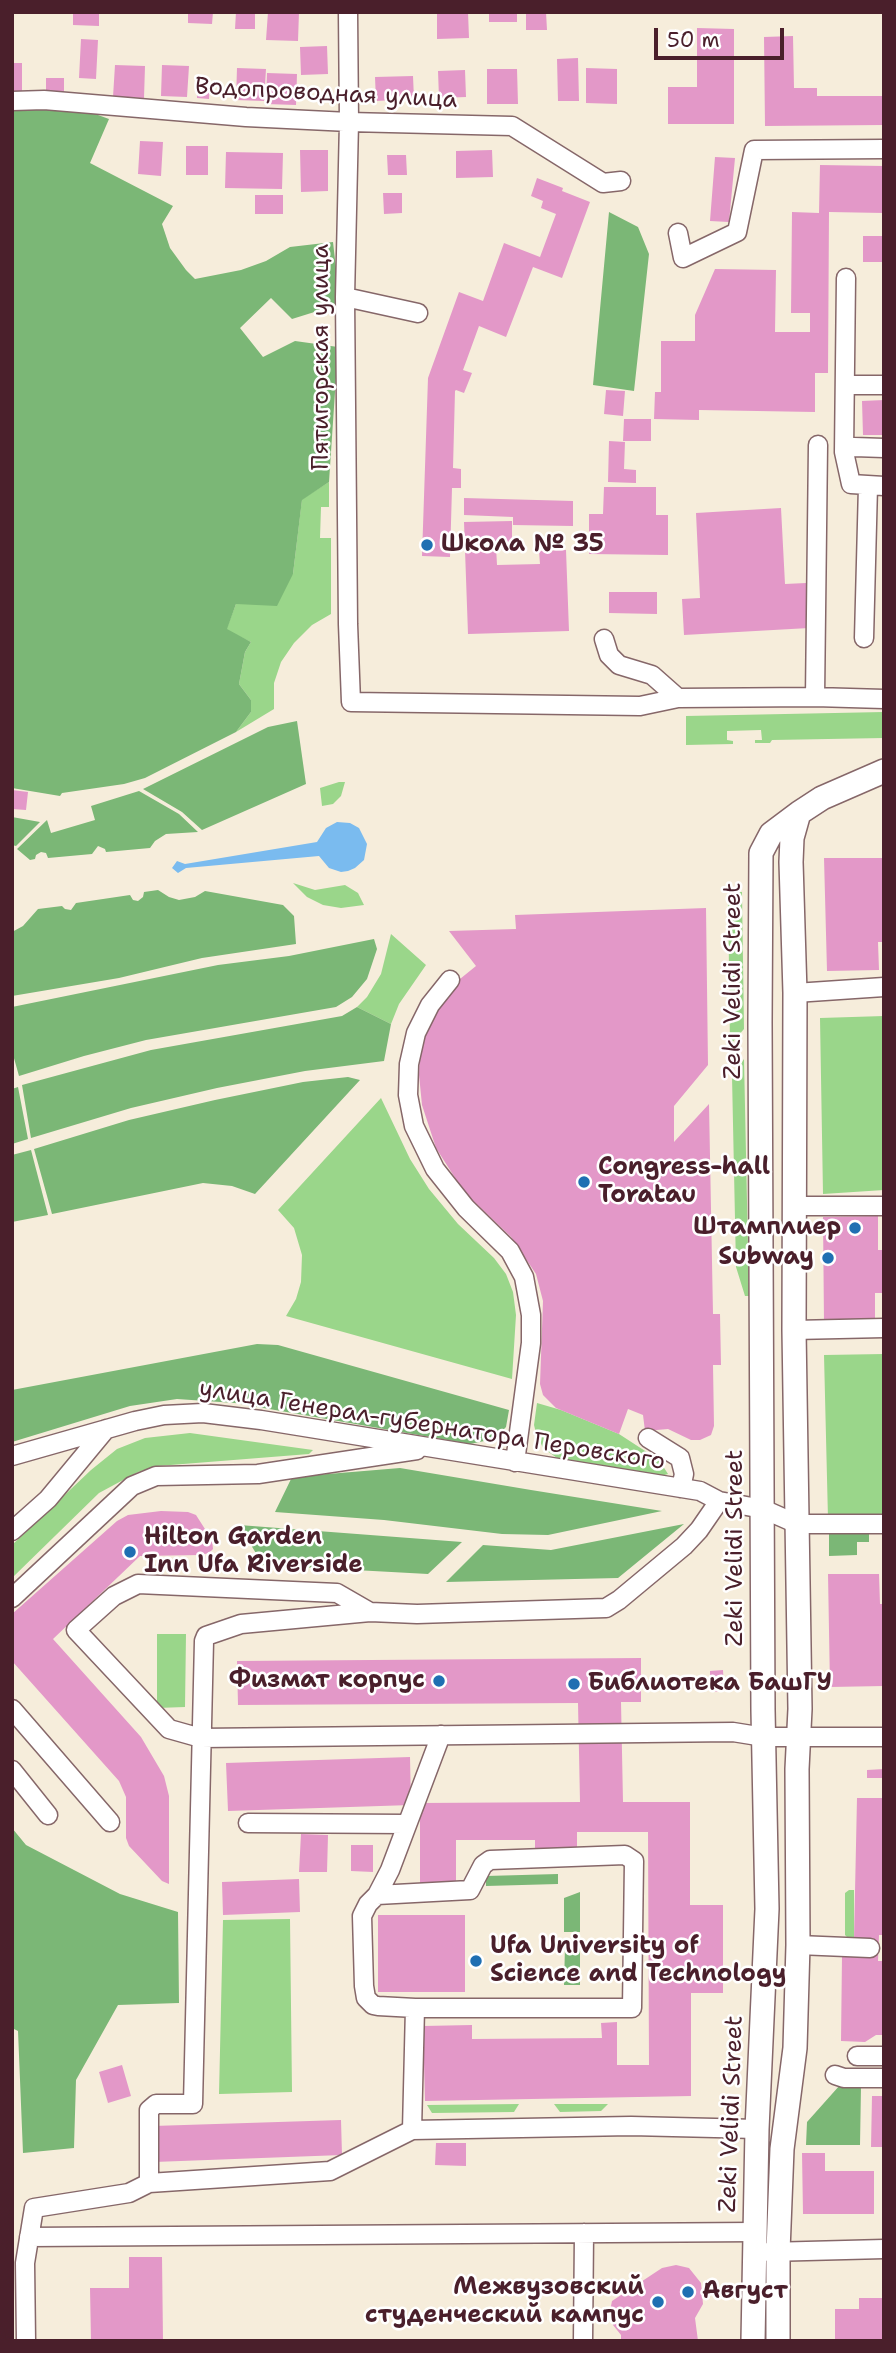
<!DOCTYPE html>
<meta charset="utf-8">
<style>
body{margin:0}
#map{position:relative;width:896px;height:2353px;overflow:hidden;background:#f6eddb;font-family:"Shantell Sans",sans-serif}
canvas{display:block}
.frame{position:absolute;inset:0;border:14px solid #4a1f2b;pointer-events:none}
.scale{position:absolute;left:654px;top:28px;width:130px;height:32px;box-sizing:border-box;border:4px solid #4a1f2b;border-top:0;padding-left:9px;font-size:21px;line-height:24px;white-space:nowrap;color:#4a1f2b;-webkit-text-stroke:5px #fff;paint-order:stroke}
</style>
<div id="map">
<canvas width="896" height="2353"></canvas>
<div class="frame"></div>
<div class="scale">50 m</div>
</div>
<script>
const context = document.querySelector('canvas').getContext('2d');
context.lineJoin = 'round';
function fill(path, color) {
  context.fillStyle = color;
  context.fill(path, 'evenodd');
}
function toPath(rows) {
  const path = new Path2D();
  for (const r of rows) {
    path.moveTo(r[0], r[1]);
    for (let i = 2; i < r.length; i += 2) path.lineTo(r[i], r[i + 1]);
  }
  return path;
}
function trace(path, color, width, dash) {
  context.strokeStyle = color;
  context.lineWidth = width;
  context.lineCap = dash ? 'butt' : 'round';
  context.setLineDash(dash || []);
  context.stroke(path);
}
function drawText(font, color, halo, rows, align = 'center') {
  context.font = font + ' "Shantell Sans",sans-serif';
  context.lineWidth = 5;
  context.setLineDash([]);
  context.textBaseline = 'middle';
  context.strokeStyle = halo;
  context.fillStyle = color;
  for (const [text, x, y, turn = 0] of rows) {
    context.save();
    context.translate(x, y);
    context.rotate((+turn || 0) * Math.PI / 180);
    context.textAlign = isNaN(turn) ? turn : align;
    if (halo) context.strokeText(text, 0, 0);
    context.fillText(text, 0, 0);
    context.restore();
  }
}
const green = toPath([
 [329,482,329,507,321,507,320,538,331,538,331,614,312,625,294,643,281,662,274,683,274,709,236,732,251,712,251,700,239,684,245,652,251,642,226,630,236,604,293,574,302,499],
 [884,712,884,738,772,740,770,743,755,743,755,740,762,740,761,730,727,731,727,740,733,741,733,744,686,745,686,716],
 [339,782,345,782,341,796,333,804,322,806,320,788],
 [293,883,315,890,345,885,358,893,364,905,341,908,323,905,307,897],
 [728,892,742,892,744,1029,730,1045],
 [391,934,426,965,399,1004,391,1024,357,1007,367,997,381,974],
 [884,1016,884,1190,823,1194,820,1018],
 [744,1059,749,1296,745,1296,736,1267,732,1076],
 [381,1098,410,1159,429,1189,458,1224,494,1258,506,1274,513,1292,516,1315,512,1379,286,1316,296,1299,301,1282,302,1255,294,1228,278,1210],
 [884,1354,884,1518,828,1519,824,1355],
 [537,1403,561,1410,619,1434,659,1460,668,1474,661,1476,557,1458,543,1448,536,1433,534,1425],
 [190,1433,313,1450,309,1454,158,1466,138,1472,99,1493,12,1578,12,1545,91,1470,117,1449,145,1438],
 [157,1634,186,1634,185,1707,157,1708],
 [849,1890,854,1890,854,1939,849,1939,845,1935,845,1893],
 [290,1919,292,2092,219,2094,223,1920],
 [519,2104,514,2112,432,2113,427,2105],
 [554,2104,608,2104,601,2111,560,2112]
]);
const forest = toPath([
 [12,106,87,111,109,119,90,163,173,206,162,224,170,248,186,270,195,279,241,270,266,261,290,247,333,242,340,304,292,319,271,298,240,328,263,357,295,341,338,347,329,482,302,500,293,574,277,606,236,604,227,629,251,642,245,652,239,684,251,700,251,712,236,732,145,778,124,784,62,793,60,796,12,788],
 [609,212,638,227,649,254,634,391,593,385],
 [297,721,306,784,202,830,182,812,143,789,268,727],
 [139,791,179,814,198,832,166,834,155,841,150,848,106,852,105,849,98,846,92,854,48,858,46,853,41,852,36,855,35,859,30,860,17,849,47,820,51,833,95,820,91,806],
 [12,817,40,822,16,846,12,845],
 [158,890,169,897,179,900,195,897,205,891,283,905,294,916,296,944,202,958,119,978,12,996,12,932,23,926,38,909,62,906,65,909,71,910,76,903,130,895,133,900,138,901,143,897,144,892],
 [374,939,377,949,367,979,352,997,336,1007,146,1040,84,1056,19,1076,12,1051,12,1007,218,965,289,956],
 [357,1007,391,1024,384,1061,305,1071,217,1088,131,1108,31,1138,22,1085,151,1050,342,1016],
 [348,1077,360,1080,255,1194,232,1186,203,1183,52,1214,34,1149,129,1120,215,1100,303,1082],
 [18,1087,28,1139,12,1144,12,1089],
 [31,1150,48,1215,12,1222,12,1155],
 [257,1344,278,1345,509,1410,506,1427,494,1439,470,1444,235,1403,177,1399,130,1406,12,1442,12,1390],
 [400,1468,531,1490,662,1511,548,1535,502,1534,384,1520,275,1512,292,1477],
 [684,1524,618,1578,446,1582,483,1545,551,1550],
 [239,1525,462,1542,428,1574,263,1565],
 [869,1528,869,1542,857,1542,857,1555,829,1556,829,1529],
 [12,1828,26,1845,120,1894,178,1912,179,2003,118,2005,76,2080,74,2148,23,2153,18,2031,12,2028],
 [558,1874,558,1884,486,1886,486,1876],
 [580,1892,580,1932,564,1932,564,1898],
 [565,1946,580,1947,580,1985,564,1985],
 [840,2085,861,2086,860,2145,806,2145,807,2122]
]);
const water = toPath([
 [337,822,350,823,359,828,367,844,364,860,355,868,348,871,341,872,329,868,319,856,186,868,178,873,172,868,177,861,185,864,317,842,326,828]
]);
const building = toPath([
 [73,12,99,12,99,26,73,25],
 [188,12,213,12,212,24,188,23],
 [236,12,255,12,255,29,235,29],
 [268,12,299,12,298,41,266,40],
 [437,12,468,12,469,38,437,39],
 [489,12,517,12,517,22,489,22],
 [526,12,546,12,547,30,526,30],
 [697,28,734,29,734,124,668,124,668,87,697,87],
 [793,36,794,88,817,88,817,96,884,96,884,125,765,126,764,37],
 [81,39,98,40,96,79,79,78],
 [327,46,328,74,301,75,300,47],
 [578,58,579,101,558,101,557,59],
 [12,63,22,63,22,94,12,94],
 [115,65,145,66,144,98,113,97],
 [162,65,189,66,187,97,161,96],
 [237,68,266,69,264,101,236,100],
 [586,68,617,69,617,104,586,103],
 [487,69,517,69,518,104,487,104],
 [465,70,466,97,439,98,438,71],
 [267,73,297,74,296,105,266,104],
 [413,76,414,99,376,101,375,77],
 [46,78,64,78,64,96,46,96],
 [198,81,210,82,209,99,197,98],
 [140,141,163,142,161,176,138,174],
 [186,146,208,146,208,175,186,175],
 [300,150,328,150,328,191,301,192],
 [492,150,493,177,456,178,456,151],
 [226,152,283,153,282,189,225,188],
 [387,155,406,155,407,175,388,175],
 [715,157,735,158,729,222,710,221],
 [820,165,884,166,884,213,829,212,828,373,815,373,815,412,699,410,699,420,654,419,655,392,661,392,661,341,695,341,695,315,715,269,776,270,775,332,810,332,810,313,791,313,792,212,819,213],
 [537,178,563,188,562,191,590,202,562,278,533,267,506,337,479,326,463,370,472,373,464,393,456,390,455,391,453,468,461,469,461,488,452,488,450,557,422,556,428,378,459,292,483,301,504,243,540,257,556,214,541,208,543,201,531,196],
 [383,193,402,193,402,213,384,214],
 [255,195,283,195,283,214,255,214],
 [863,236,884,236,884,262,863,262],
 [606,390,625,391,623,416,604,414],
 [884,400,884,435,863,435,862,401],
 [624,419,651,419,651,441,623,441],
 [609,441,625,442,624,469,636,470,636,483,608,482],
 [604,487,656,487,656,515,668,515,668,555,589,554,589,514,603,514],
 [464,498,573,501,573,526,513,525,513,517,464,515],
 [781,508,785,584,806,583,809,628,684,635,682,599,700,598,696,513],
 [512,521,512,546,496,546,497,565,540,564,539,551,566,550,569,631,468,634,464,522],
 [609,592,657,592,657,614,609,613],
 [12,790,28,792,26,810,12,809],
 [824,858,884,858,884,942,878,942,879,970,827,971],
 [706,908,708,1065,674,1106,674,1142,709,1104,713,1314,720,1314,721,1365,713,1365,714,1426,711,1435,700,1440,691,1440,668,1429,645,1431,643,1415,628,1409,619,1434,556,1408,543,1395,540,1384,543,1301,536,1274,511,1237,464,1192,436,1148,422,1105,419,1075,420,1051,429,1020,455,983,476,966,449,931,516,929,515,915],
 [878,1216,878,1250,884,1250,884,1293,875,1293,875,1322,824,1323,823,1217],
 [161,1511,188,1512,196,1515,212,1540,213,1549,209,1553,201,1555,140,1556,53,1639,141,1737,164,1776,169,1796,169,1884,162,1881,129,1846,126,1838,126,1797,119,1781,12,1661,12,1614,117,1521,128,1515],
 [828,1574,879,1574,880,1604,884,1604,884,1686,830,1687],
 [641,1658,641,1702,621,1702,623,1802,690,1802,690,1905,723,1905,723,1993,691,1993,691,2096,425,2101,423,2026,472,2025,472,2039,602,2038,601,2023,617,2022,617,2065,649,2065,648,1832,577,1832,577,1851,535,1851,535,1840,456,1840,456,1885,420,1885,420,1803,580,1802,578,1703,238,1705,237,1661],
 [723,1670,724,1691,710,1692,710,1671],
 [410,1757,411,1805,228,1811,226,1763],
 [884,1769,884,1778,867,1778,867,1770],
 [857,1798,884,1798,884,1935,879,1935,878,1961,884,1961,884,2035,876,2035,865,2042,841,2041,842,1956,870,1956,854,1939],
 [301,1834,328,1835,327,1872,299,1872],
 [351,1845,373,1845,373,1872,351,1871],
 [299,1879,300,1912,223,1915,222,1882],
 [378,1915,465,1915,465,1992,378,1992],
 [122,2065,131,2096,108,2103,99,2072],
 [872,2096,884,2096,884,2147,871,2147],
 [341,2120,342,2155,154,2162,153,2126],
 [436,2143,466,2143,466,2166,435,2165],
 [802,2153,825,2153,825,2171,874,2171,874,2214,803,2214],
 [129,2257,162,2257,163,2341,91,2341,90,2288,129,2288],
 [676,2265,689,2268,701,2283,703,2304,695,2318,698,2341,621,2341,621,2335,613,2325,610,2311,612,2301,662,2268],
 [859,2298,884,2298,884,2341,835,2341,835,2309,859,2309]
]);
const minor = toPath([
 [348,12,349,122,345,297,348,624,351,702,640,706,678,698,815,697,884,699],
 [12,101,44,100,246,117,349,122,512,126,603,183,621,181],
 [678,233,683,258,737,232,754,150,884,149],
 [846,278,844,452,851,484,884,486],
 [345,297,418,313],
 [854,385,884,385],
 [854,447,884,448],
 [864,638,868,486],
 [604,639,609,655,619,665,652,675,678,698],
 [815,697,818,445],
 [450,980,430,1005,416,1033,409,1064,408,1095,414,1126,435,1169,466,1208,510,1251,524,1277,531,1315,531,1343,515,1462],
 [795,993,884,987],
 [794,1206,884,1206],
 [794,1330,884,1328],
 [648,1438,680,1458,684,1474,681,1488],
 [12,1456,135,1421,164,1415,203,1413,261,1420,700,1491,719,1501,763,1509,797,1524,884,1524],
 [12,1531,48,1499,106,1429],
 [12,1598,132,1486,156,1476,258,1474,417,1450],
 [370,1612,337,1593,138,1584,114,1596,76,1630,169,1729,201,1738,733,1732,764,1737,884,1737],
 [12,1709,110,1822],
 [12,1770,48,1815],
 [248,1823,406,1824],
 [377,1895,470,1890,483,1865,490,1860,625,1855,634,1861,632,2008,415,2008],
 [798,1945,870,1948],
 [857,2056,884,2056],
 [835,2075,844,2078,884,2078],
 [412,2130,415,2008,378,2006,373,2005,366,1998,364,1986,362,1916,368,1904,377,1895,390,1870,441,1735],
 [149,2183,149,2110,156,2104,193,2104,204,1641,206,1636,241,1624,370,1612,417,1614,606,1608,619,1600,684,1546,699,1530,719,1501],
 [29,2237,755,2232],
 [768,2252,884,2249],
 [26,2341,25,2263,34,2208,129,2193,149,2183,330,2171,412,2130,631,2126,757,2129],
 [583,2341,584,2233]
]);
const major = toPath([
 [753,2341,757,2129,767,1909,763,1710,760,1022,761,853,771,834,799,813,822,798,884,771],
 [778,2341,778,2251,782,2149,795,2048,798,1945,797,1769,800,1709,794,1330,795,993,791,862,792,838,799,813]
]);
const markers = [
 [427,545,7,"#1f6fb2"],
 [584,1182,7,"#1f6fb2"],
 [855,1228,7,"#1f6fb2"],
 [828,1258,7,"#1f6fb2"],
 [130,1552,7,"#1f6fb2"],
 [439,1681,7,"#1f6fb2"],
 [574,1684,7,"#1f6fb2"],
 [476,1961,7,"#1f6fb2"],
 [688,2292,7,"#1f6fb2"],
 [658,2302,7,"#1f6fb2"]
];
const streetNames = [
 ["Водопроводная улица",326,94,3],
 ["Пятигорская улица",322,357,-90],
 ["Zeki Velidi Street",734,981,-90],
 ["улица Генерал-губернатора Перовского",432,1426,9],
 ["Zeki Velidi Street",736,1548,-90],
 ["Zeki Velidi Street",732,2114,-88]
];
const poiNames = [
 ["Школа № 35",441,545],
 ["Congress-hall",598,1168],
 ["Toratau",598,1196],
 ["Штамплиер",841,1228,"right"],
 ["Subway",814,1258,"right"],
 ["Hilton Garden",144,1538],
 ["Inn Ufa Riverside",144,1566],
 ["Физмат корпус",425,1681,"right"],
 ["Библиотека БашГУ",588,1684],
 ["Ufa University of",490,1947],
 ["Science and Technology",490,1975],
 ["Межвузовский",644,2288,"right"],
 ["студенческий кампус",644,2316,"right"],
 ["Август",702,2292]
];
fill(green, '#9ad68a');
fill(forest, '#7bb776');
fill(water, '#7abbef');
fill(building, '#e398c8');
trace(minor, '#866769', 21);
trace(major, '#866769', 26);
trace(minor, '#fff', 18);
trace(major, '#fff', 23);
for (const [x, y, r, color] of markers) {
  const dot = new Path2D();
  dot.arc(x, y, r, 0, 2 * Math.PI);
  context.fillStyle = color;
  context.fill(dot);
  trace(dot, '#fff', 2.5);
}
drawText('24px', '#4a1f2b', '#fff', streetNames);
drawText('bold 24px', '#4a1f2b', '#fff', poiNames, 'left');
</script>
